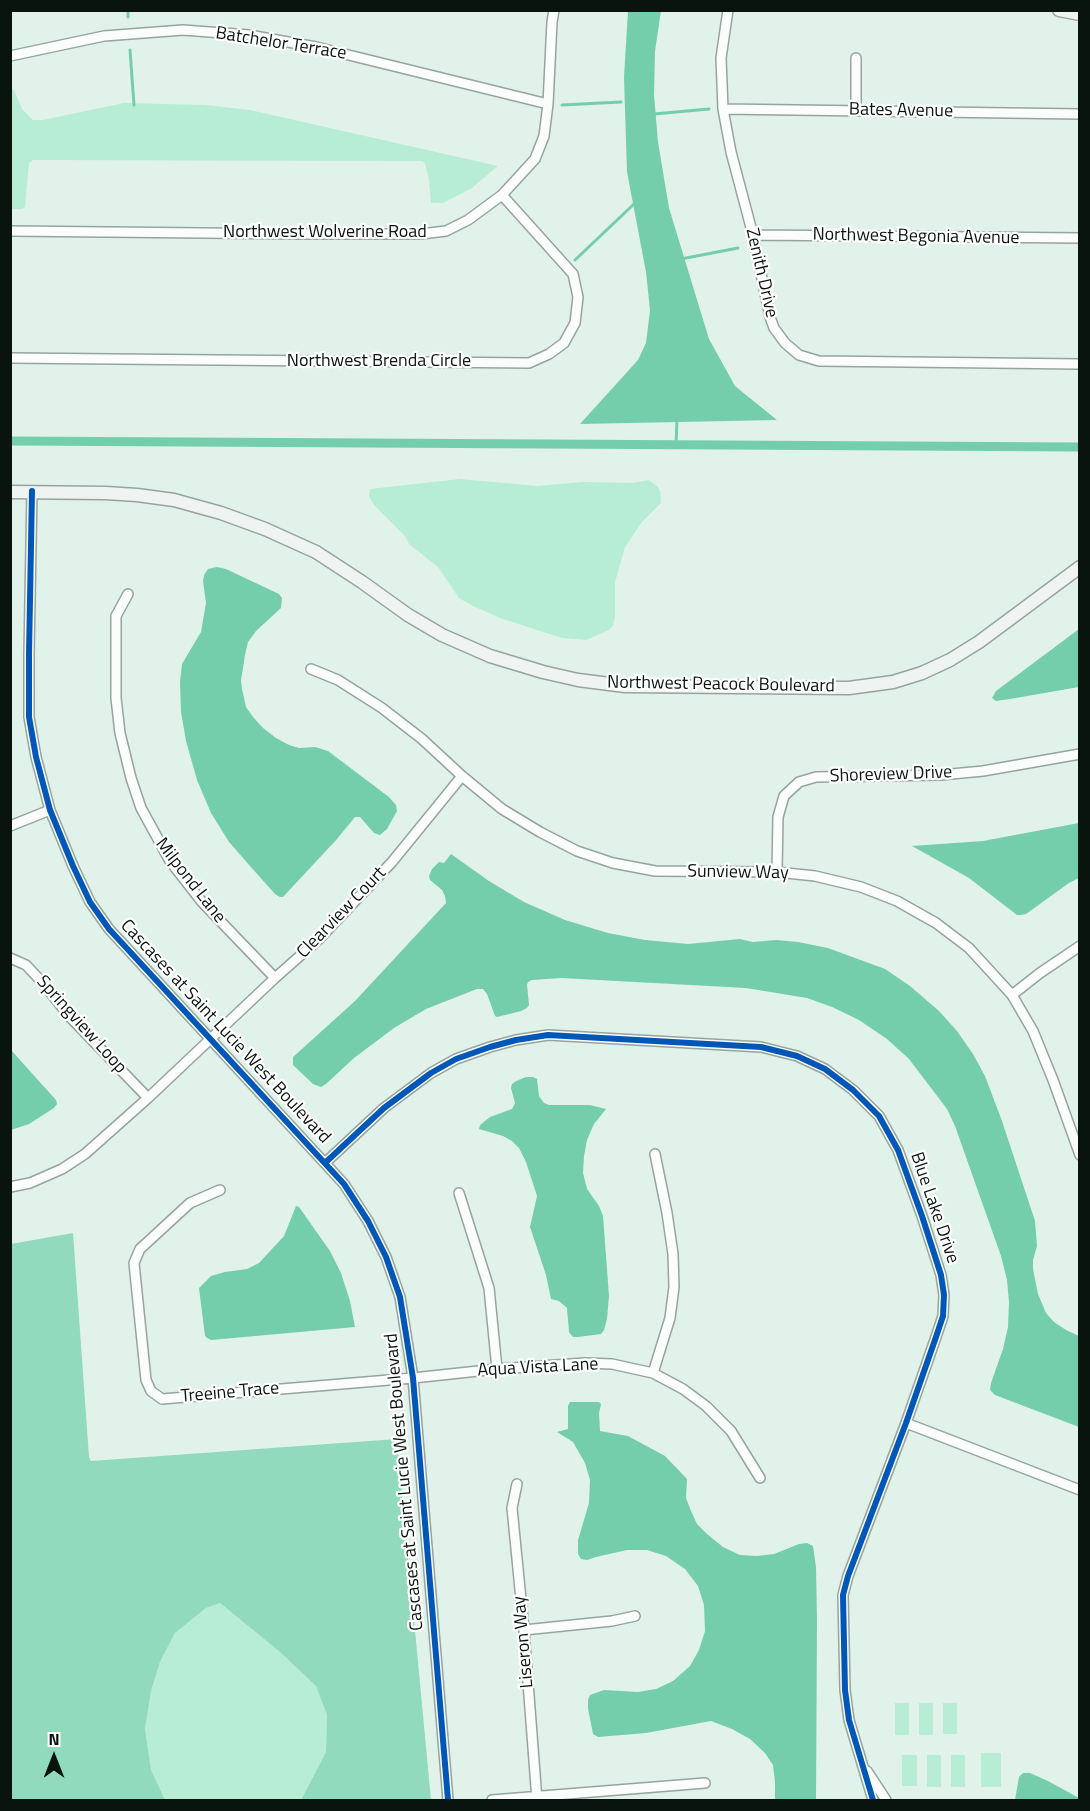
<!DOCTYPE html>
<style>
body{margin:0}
#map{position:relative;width:1090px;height:1811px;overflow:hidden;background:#e1f2ea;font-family:"Titillium Web",sans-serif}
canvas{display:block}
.frame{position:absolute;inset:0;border:12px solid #09140f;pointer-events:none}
.north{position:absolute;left:24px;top:1727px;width:60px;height:60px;-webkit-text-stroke:4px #fff;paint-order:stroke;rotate:0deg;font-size:16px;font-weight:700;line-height:24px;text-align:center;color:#09140f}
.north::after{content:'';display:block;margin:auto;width:21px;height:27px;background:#09140f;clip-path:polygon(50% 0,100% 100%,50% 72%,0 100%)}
</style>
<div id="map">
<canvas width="1090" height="1811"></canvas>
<div class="frame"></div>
<div class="north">N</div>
</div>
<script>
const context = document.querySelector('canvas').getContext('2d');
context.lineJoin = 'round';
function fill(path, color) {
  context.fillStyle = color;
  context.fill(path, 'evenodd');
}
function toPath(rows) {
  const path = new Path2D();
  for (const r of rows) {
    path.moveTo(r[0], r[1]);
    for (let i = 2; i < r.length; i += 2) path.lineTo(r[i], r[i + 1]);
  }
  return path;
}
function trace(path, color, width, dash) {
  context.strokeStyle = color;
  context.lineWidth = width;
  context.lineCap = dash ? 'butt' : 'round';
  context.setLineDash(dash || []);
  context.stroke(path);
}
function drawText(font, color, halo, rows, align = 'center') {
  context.font = font + ' "Titillium Web",sans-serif';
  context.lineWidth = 4.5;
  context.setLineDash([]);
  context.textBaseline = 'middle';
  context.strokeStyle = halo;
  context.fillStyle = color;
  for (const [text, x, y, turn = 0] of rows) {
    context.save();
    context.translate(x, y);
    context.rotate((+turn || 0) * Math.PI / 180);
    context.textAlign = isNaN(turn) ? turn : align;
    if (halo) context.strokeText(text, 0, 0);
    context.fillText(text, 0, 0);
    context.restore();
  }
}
const green = toPath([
 [10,88,14,90,22,109,33,120,43,120,124,103,205,105,250,110,498,166,472,188,443,203,431,203,429,180,425,163,421,161,33,160,29,163,25,207,22,209,11,209],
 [460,479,537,486,583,482,633,483,649,480,658,487,660,491,661,503,642,522,625,547,615,582,615,617,613,626,607,631,586,640,562,638,500,618,473,606,459,598,438,567,409,544,405,536,374,505,369,496,370,489],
 [220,1603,280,1652,316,1686,327,1715,326,1752,301,1800,165,1800,151,1771,145,1729,151,1691,160,1662,175,1633,206,1608],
 [895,1703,909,1703,909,1735,895,1735],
 [919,1703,933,1703,933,1735,919,1735],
 [943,1703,957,1703,957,1734,943,1734],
 [981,1753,1001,1753,1001,1787,981,1787],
 [902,1755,917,1755,917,1786,902,1786],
 [927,1755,941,1755,941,1787,927,1787],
 [951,1755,965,1755,965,1787,951,1787]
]);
const forest = toPath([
 [73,1233,89,1457,91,1461,397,1439,431,1800,301,1800,326,1752,327,1715,316,1686,280,1652,220,1603,206,1608,175,1633,160,1662,151,1691,145,1729,151,1770,165,1800,11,1800,11,1244]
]);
const water = toPath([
 [628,11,661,11,655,51,654,95,658,142,669,208,709,339,735,386,777,420,580,424,638,360,646,343,650,310,646,272,627,172,624,77],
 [217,567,226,569,279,594,282,598,281,608,256,631,248,642,245,655,241,680,242,689,246,707,253,717,263,728,276,738,289,745,299,748,315,747,328,751,389,797,396,805,397,811,387,829,380,835,374,833,360,817,355,817,337,839,283,897,280,897,275,894,250,866,229,842,211,813,197,780,186,741,181,712,180,682,182,664,201,632,206,603,203,581,204,575,208,569],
 [1079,629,1079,687,1010,699,996,701,992,698,996,691],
 [1079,823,1079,878,1069,883,1026,914,1021,915,1017,915,969,878,912,846,983,841],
 [451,854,489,881,524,902,565,920,608,933,645,940,688,944,740,939,753,942,776,940,798,942,828,948,885,969,910,986,939,1011,957,1031,973,1054,985,1076,1002,1121,1035,1221,1037,1246,1033,1260,1033,1269,1038,1294,1046,1313,1054,1322,1066,1330,1079,1336,1079,1427,995,1395,990,1390,991,1383,1003,1349,1008,1327,1009,1302,1007,1280,1001,1256,955,1126,947,1109,909,1059,887,1039,859,1020,832,1007,807,998,746,988,561,978,532,980,528,982,527,985,529,1005,527,1008,521,1011,497,1017,495,1016,487,994,483,989,477,989,426,1009,394,1028,354,1058,326,1084,321,1087,313,1084,293,1065,293,1057,355,1001,446,903,445,896,442,890,430,880,429,876,432,869,439,862,444,863],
 [11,1050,56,1100,57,1104,54,1108,29,1124,11,1130],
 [526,1077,533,1077,537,1079,539,1096,544,1103,549,1105,590,1105,606,1109,594,1124,587,1140,584,1156,583,1173,587,1189,599,1206,603,1216,609,1296,607,1319,604,1330,601,1334,578,1337,573,1337,569,1332,567,1308,559,1301,551,1299,546,1275,530,1227,537,1196,526,1162,519,1148,512,1141,503,1136,479,1129,480,1125,490,1117,512,1109,515,1103,511,1088,512,1084,516,1081],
 [296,1206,299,1207,330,1251,341,1273,350,1301,355,1327,211,1340,207,1338,205,1336,199,1288,211,1276,225,1272,247,1269,259,1263,284,1236],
 [570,1402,599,1402,601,1404,599,1413,600,1431,628,1436,665,1456,687,1479,686,1498,691,1511,697,1524,707,1534,723,1547,740,1555,757,1556,774,1554,799,1544,807,1543,813,1546,816,1567,817,1621,816,1800,775,1800,775,1782,773,1765,765,1753,750,1739,732,1729,711,1721,646,1733,598,1737,593,1734,588,1709,588,1700,590,1695,604,1690,638,1692,656,1689,673,1681,690,1666,699,1650,705,1631,704,1605,698,1586,685,1569,666,1556,647,1550,627,1550,596,1557,587,1560,581,1559,578,1554,578,1540,589,1503,590,1480,585,1463,573,1442,557,1432,568,1429,568,1406],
 [1023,1773,1030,1773,1048,1781,1079,1798,1079,1800,1015,1800,1019,1777]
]);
const stream = toPath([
 [128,10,128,17],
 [130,50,134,105],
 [562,105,621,102],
 [654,114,709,109],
 [681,259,738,248],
 [575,260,634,204],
 [676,446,677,418]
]);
const canal = toPath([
 [10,441,1080,447]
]);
const street = toPath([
 [728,10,721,58,723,109,731,152,753,235,770,317,774,328,785,343,799,355,819,361,1080,364],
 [10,56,104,36,183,30,249,35,316,47,548,104],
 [723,109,1080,114],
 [856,110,856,58],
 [10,231,301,234,421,234,446,231,468,220,502,195,535,159,544,136,548,104,552,22,554,10],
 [753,235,1080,238],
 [10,358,529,363,549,354,564,343,575,323,578,297,573,274,502,195],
 [32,491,29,654,29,717,36,757,50,810,73,866,90,902,109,929,344,1184,368,1221,386,1257,400,1297,413,1378,448,1800],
 [128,594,116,616,116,698,120,733,131,778,141,808,170,861,202,902,275,978],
 [311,669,338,680,382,708,422,739,462,776,502,809,540,832,577,851,613,863,655,871,777,872,815,876,861,887,897,901,936,923,969,948,1012,995,1033,1031,1053,1080,1080,1155],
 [10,826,50,810],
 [777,872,778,817,784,796,799,782,816,777,941,775,983,771,1080,754],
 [10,958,26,965,42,982,70,1017,148,1098],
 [1012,995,1040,973,1080,946],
 [326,1162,384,1108,431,1073,456,1059,490,1047,516,1040,548,1035,761,1047,797,1056,825,1069,853,1090,879,1116,898,1150,922,1216,941,1275,944,1295,943,1316,936,1337,906,1423,848,1576,843,1595,845,1690,849,1720,873,1800],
 [10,1187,30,1183,62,1169,85,1154,148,1098,275,978,318,940,392,862,462,776],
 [220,1190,190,1203,140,1249,134,1263,146,1380,151,1391,162,1399,413,1378,497,1369,585,1363,612,1364,653,1373,683,1389,706,1406,731,1431,760,1478],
 [459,1193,489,1288,497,1369],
 [653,1373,670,1318,674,1287,673,1254,667,1213,655,1154],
 [906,1423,1080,1490],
 [517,1484,512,1508,524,1630,537,1800],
 [524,1630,612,1621,635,1616],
 [867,1771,886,1800],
 [492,1800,705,1783]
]);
const secondary = toPath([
 [1059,10,1080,14],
 [10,492,105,493,137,495,174,500,221,513,265,529,316,552,362,582,408,615,442,635,490,656,543,672,578,680,625,686,849,688,893,682,922,673,950,660,979,642,1080,567]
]);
const cycleway = toPath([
 [32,491,29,654,29,717,36,757,50,810,73,866,90,902,109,929,344,1184,368,1221,386,1257,400,1297,413,1378,448,1800],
 [326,1162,384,1108,431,1073,456,1059,490,1047,516,1040,548,1035,761,1047,797,1056,825,1069,853,1090,879,1116,898,1150,922,1216,941,1275,944,1295,943,1316,936,1337,906,1423,848,1576,843,1595,845,1690,849,1720,873,1800]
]);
const streetNames = [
 ["Batchelor Terrace",281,44,9],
 ["Bates Avenue",901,111,1],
 ["Northwest Wolverine Road",325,233],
 ["Northwest Begonia Avenue",916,237,1],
 ["Zenith Drive",761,273,77],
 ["Northwest Brenda Circle",379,362],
 ["Northwest Peacock Boulevard",721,685,1],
 ["Shoreview Drive",891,775,-2],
 ["Sunview Way",738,873,1],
 ["Milpond Lane",190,881,52],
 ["Clearview Court",342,913,-46],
 ["Springview Loop",81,1025,48],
 ["Cascases at Saint Lucie West Boulevard",225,1032,47],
 ["Blue Lake Drive",934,1208,71],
 ["Aqua Vista Lane",538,1368,-3],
 ["Treeine Trace",230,1393,-5],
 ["Cascases at Saint Lucie West Boulevard",405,1482,-95],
 ["Liseron Way",524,1642,-95]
];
fill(green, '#b7edd5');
fill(forest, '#91dabd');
fill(water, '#74ceac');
trace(stream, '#74ceac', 3);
trace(canal, '#74ceac', 9);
trace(street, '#97a49e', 12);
trace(secondary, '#97a49e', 15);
trace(street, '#fafdfc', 9);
trace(secondary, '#eff4f2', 12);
trace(cycleway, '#0057b8', 6);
drawText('18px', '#09140f', '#fff', streetNames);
</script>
